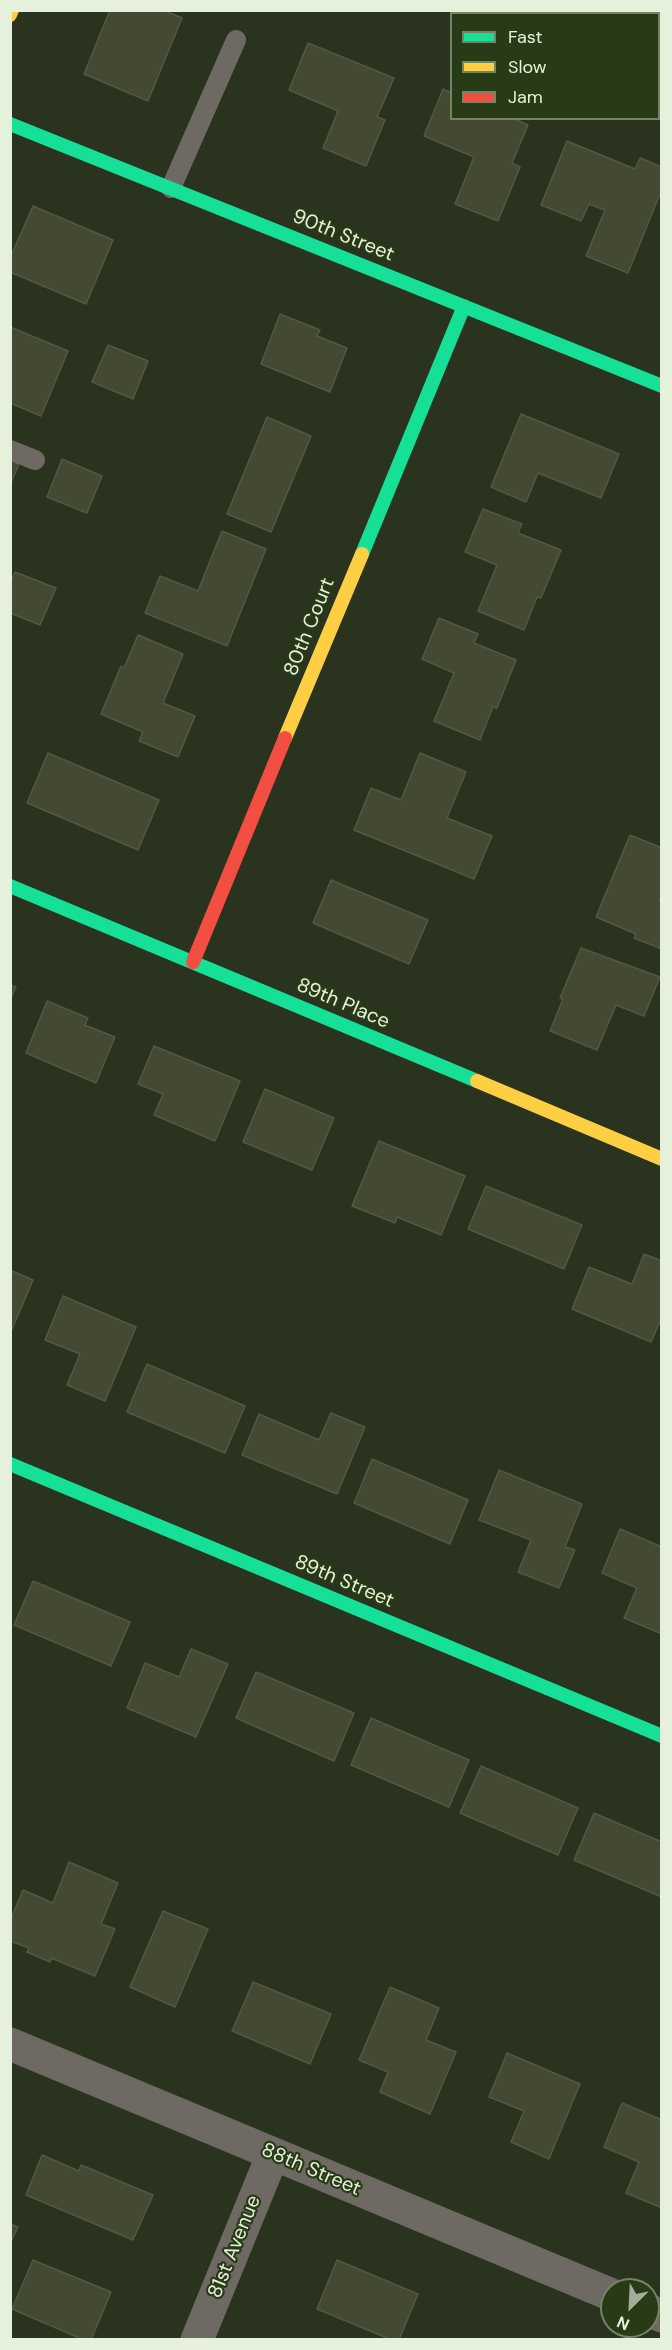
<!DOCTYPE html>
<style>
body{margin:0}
#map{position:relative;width:672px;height:2350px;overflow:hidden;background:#29331e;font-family:"DM Sans",sans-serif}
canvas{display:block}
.frame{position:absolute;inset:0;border:12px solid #e5f1db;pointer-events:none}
.legend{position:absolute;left:450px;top:12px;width:210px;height:108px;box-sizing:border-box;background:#293b16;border:2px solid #748465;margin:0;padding:8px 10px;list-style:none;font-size:18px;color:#e5f1db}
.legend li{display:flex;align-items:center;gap:12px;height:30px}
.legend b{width:30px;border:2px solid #748465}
.north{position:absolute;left:600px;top:2278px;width:60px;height:60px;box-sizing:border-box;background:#293b16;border:2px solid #748465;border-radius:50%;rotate:204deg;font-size:16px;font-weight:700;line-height:24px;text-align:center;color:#e5f1db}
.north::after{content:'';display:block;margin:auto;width:21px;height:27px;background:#a3ae99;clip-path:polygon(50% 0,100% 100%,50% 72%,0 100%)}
</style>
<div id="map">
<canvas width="672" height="2350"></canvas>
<div class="frame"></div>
<ul class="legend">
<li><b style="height:8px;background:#16e098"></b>Fast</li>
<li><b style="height:8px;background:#ffcf43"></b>Slow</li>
<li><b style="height:8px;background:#f24e42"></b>Jam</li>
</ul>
<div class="north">N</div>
</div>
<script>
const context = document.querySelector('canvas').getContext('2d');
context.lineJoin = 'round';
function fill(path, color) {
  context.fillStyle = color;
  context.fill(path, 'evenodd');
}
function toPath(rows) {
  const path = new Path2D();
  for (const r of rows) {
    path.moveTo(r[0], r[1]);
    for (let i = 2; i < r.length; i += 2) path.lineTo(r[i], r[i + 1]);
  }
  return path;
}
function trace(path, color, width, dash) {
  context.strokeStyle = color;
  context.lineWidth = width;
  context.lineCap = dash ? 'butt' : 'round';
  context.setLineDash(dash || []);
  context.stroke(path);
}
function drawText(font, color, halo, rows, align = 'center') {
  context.font = font + ' "DM Sans",sans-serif';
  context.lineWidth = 4.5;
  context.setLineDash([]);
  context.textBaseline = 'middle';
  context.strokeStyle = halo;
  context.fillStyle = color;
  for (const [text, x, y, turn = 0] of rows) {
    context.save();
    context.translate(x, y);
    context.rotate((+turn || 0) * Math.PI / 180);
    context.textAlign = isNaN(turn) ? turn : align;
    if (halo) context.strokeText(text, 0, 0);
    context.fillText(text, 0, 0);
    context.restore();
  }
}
const building = toPath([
 [110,10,163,10,182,18,148,101,84,74,110,10],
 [604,10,662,10,662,84,658,85,658,14,601,14,601,12,604,10],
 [308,43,394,78,377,117,385,120,366,166,323,148,338,111,289,90,308,43],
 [443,89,452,93,452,118,513,118,528,125,512,163,520,167,498,221,455,204,474,157,424,136,443,89],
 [567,141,635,169,640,158,662,167,662,189,628,273,586,256,605,210,589,204,581,221,541,205,567,141],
 [33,206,113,240,86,304,10,272,10,258,33,206],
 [280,314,320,330,317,336,347,348,330,392,261,364,280,314],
 [10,327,68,351,41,416,10,403,10,327],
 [108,345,148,361,133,399,92,382,108,345],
 [521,414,619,454,601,498,538,473,526,502,491,487,521,414],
 [267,417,311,436,271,532,227,514,267,417],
 [62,459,102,476,87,513,47,497,62,459],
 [10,460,19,464,10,485,10,460],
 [483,509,522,524,518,533,561,550,541,598,537,597,524,630,478,611,497,565,465,552,483,509],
 [222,531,266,549,227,646,145,613,160,576,198,591,222,531],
 [15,572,56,588,40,625,10,613,10,584,15,572],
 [439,618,478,634,474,643,516,660,497,708,493,707,480,740,434,721,454,673,422,659,439,618],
 [138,635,183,654,163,703,195,716,178,757,139,741,143,732,101,714,121,666,124,668,138,635],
 [48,753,159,800,138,850,27,803,48,753],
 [420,753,466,772,447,818,492,836,474,879,354,830,371,788,401,800,420,753],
 [630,835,662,848,662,895,659,900,662,901,662,949,634,938,636,934,596,917,630,835],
 [331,880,428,920,409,964,313,923,331,880],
 [581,948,660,977,644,1016,616,1005,597,1050,550,1031,563,999,560,998,581,948],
 [10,985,16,987,10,1000,10,985],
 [47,1001,88,1018,85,1025,115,1037,96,1083,26,1053,47,1001],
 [154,1046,240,1081,215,1141,154,1115,163,1094,138,1084,154,1046],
 [265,1089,334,1118,312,1170,243,1142,265,1089],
 [379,1141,465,1176,441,1235,397,1217,395,1223,352,1206,379,1141],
 [486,1186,582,1225,564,1269,468,1229,486,1186],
 [644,1254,662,1261,662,1317,651,1342,572,1309,589,1267,632,1284,644,1254],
 [10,1270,33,1280,10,1334,10,1270],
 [63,1296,136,1327,105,1401,67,1385,80,1354,45,1340,63,1296],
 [147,1364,245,1406,225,1453,127,1412,147,1364],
 [331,1413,365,1427,337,1494,242,1455,259,1414,319,1440,331,1413],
 [372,1459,468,1500,450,1544,354,1503,372,1459],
 [499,1470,582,1504,565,1547,575,1550,559,1588,518,1572,531,1540,479,1520,499,1470],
 [620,1529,662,1547,662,1634,624,1618,637,1588,602,1573,620,1529],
 [33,1581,130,1622,111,1666,14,1625,33,1581],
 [191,1649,228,1664,196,1737,127,1708,145,1663,179,1677,191,1649],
 [256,1672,354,1713,334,1761,236,1718,256,1672],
 [371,1718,469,1760,449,1807,351,1765,371,1718],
 [481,1766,578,1808,558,1855,460,1813,481,1766],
 [594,1813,662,1842,662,1897,574,1860,594,1813],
 [69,1862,118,1883,101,1924,115,1929,95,1976,51,1958,50,1962,27,1952,29,1948,10,1941,10,1921,23,1890,53,1903,69,1862],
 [163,1911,208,1929,175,2007,130,1987,163,1911],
 [253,1982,331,2014,310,2064,232,2031,253,1982],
 [390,1987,439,2008,426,2040,456,2052,430,2114,380,2092,388,2072,359,2060,390,1987],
 [507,2053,580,2084,549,2159,511,2142,524,2111,489,2097,507,2053],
 [622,2103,662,2120,662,2208,626,2193,639,2162,604,2147,622,2103],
 [42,2155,79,2171,81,2165,153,2195,133,2240,26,2195,42,2155],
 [10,2224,18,2227,10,2244,10,2224],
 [33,2260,111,2292,91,2340,84,2340,12,2309,33,2260],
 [337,2260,418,2294,399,2340,392,2340,317,2309,337,2260]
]);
const lane = toPath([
 [171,188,236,40],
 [10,450,35,460]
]);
const street = toPath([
 [10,2044,612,2295],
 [648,2310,662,2316],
 [197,2340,273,2154]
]);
const fast = toPath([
 [10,124,662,386],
 [362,554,464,306],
 [10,886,477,1081],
 [10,1464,662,1736]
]);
const slow = toPath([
 [10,15,12,10],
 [285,738,362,554],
 [477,1081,662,1159]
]);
const jam = toPath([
 [193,962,285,738]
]);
const streetNames = [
 ["90th Street",343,236,22],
 ["80th Court",310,627,-68],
 ["89th Place",343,1004,23],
 ["89th Street",344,1582,23],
 ["88th Street",311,2170,23],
 ["81st Avenue",235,2247,-68]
];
fill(building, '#444a32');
trace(building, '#535746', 1.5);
trace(lane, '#6f6964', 20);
trace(street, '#6f6964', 33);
trace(fast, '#16e098', 14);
trace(slow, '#ffcf43', 14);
trace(jam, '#f24e42', 14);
drawText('20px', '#e5f1db', '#293b16', streetNames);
</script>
